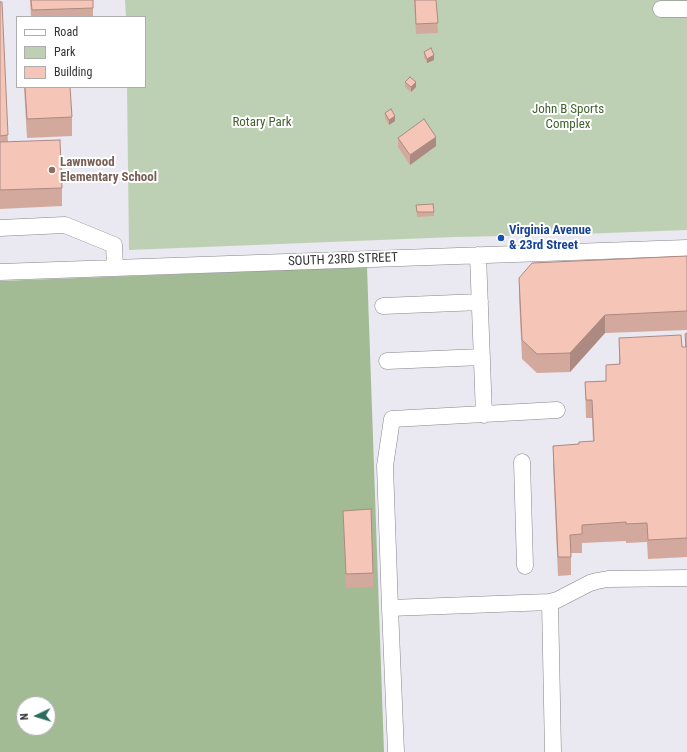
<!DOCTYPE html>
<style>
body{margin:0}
#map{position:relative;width:687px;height:752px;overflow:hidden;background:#eae8f0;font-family:"Roboto Condensed",sans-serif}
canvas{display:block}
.legend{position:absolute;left:16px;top:16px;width:130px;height:72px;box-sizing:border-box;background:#fff;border:1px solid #adadae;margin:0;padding:5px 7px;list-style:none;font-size:12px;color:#323134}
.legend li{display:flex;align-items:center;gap:8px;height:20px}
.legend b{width:20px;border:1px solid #adadae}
.north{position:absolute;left:16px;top:696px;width:40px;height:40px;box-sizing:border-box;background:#fff;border:1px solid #adadae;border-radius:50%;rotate:266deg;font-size:11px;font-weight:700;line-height:16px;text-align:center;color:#323134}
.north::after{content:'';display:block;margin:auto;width:14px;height:18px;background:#2b6d5e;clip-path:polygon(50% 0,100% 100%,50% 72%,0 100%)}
</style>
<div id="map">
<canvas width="687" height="752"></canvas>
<ul class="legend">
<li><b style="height:5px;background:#fff"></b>Road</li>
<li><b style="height:11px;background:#bdd0b3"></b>Park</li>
<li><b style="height:11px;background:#f5c5b8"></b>Building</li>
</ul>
<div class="north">N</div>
</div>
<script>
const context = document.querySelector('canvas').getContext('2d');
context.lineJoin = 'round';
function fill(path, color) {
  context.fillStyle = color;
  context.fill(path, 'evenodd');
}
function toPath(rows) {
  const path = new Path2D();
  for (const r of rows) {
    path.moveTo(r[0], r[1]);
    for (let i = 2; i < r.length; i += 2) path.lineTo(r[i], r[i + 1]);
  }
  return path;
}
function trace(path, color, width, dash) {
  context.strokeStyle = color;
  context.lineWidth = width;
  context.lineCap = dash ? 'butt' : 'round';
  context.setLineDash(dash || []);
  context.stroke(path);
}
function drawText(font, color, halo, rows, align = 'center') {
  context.font = font + ' "Roboto Condensed",sans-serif';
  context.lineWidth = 4;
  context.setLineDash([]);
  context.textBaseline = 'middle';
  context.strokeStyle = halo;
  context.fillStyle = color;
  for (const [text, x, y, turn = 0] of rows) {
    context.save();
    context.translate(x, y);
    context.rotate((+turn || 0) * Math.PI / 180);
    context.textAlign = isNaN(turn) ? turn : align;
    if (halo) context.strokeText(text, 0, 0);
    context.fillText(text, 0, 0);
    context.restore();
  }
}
const green = toPath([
 [125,0,687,0,687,230,554,235,455,237,129,250,127,87,145,87,145,17,126,17]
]);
const forest = toPath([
 [367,267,384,752,0,752,0,281],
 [24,704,48,704,48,728,24,728]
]);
const minor = toPath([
 [661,9,687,9],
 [0,228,65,225,114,245,115,268],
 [478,255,484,415],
 [0,272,687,248],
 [383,306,480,302],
 [387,361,482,357],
 [522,462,525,566],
 [550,602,553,752],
 [390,608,385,466,392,419,557,410],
 [396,752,390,608,550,602,557,600,590,583,597,581,608,579,687,578]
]);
const wall = toPath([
 [30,0,93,0,93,17,31,17],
 [414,0,436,0,438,33,416,34],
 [0,2,8,142,62,188,62,206,0,209],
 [424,52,434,60,427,63,424,57],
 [405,82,416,87,411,92,405,87],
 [24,87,70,87,72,117,72,136,27,138],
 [385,113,395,121,389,125,385,118],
 [398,138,436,146,410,165,398,147],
 [416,205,434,212,434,216,417,217],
 [687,256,687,330,605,333,570,372,537,373,522,359,519,297,519,278],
 [687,333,687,557,648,559,647,542,626,543,626,541,582,543,582,553,571,553,571,575,558,576,553,464,553,446,579,444,593,441,592,418,586,418,585,382,606,381,606,365,619,364,619,338,682,347,685,347,685,334],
 [343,511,373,573,373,587,346,588]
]);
const shadedWall = toPath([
 [434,55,434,60,427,63,427,59],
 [416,82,416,87,411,92,411,87],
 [395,116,395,121,389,125,389,120],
 [436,137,436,146,410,165,410,155],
 [605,315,605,333,570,372,570,353]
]);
const building = toPath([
 [31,0,93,0,93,8,32,10,31,0],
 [415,0,436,0,438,23,416,24,415,0],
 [0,2,2,2,8,135,0,136,0,2],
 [431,48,434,55,427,59,424,52,431,48],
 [410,77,416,82,411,87,405,82,410,77],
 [25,87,70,87,72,117,27,119,25,87],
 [391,109,395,116,389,120,385,113,391,109],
 [424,119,436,137,410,155,398,138,424,119],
 [60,140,62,188,0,190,0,142,60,140],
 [433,204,434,212,417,212,416,205,433,204],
 [687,256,687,311,605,315,570,353,537,354,522,340,519,278,532,263,687,256],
 [687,333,687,538,648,540,647,523,626,524,626,522,582,525,582,534,570,535,571,557,558,557,553,446,579,444,579,442,594,441,592,400,586,400,585,382,606,381,606,365,620,364,619,338,681,335,682,347,686,347,685,334,687,333],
 [371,509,373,573,346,574,343,511,371,509]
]);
const markers = [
 [52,170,4,"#8d6e63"],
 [501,238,4,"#1a4fb4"]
];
const parkNames = [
 ["John B Sports",568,110],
 ["Complex",568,125],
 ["Rotary Park",262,123]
];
const educationNames = [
 ["Lawnwood",60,163],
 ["Elementary School",60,178]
];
const transitNames = [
 ["Virginia Avenue",509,231],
 ["& 23rd Street",509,246]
];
const streetNames = [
 ["SOUTH 23RD STREET",343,260,-2]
];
fill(green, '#bdd0b3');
fill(forest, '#a2bb95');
trace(minor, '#86858b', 17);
trace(minor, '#fff', 16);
fill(wall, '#d3a99e');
fill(shadedWall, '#ac8a81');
fill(building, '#f5c5b8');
trace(building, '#ac8a81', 1);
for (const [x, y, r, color] of markers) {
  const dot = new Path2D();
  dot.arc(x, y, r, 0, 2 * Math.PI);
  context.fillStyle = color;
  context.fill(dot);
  trace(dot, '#fff', 1.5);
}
drawText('13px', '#41622d', '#fff', parkNames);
drawText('bold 13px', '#785e54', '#fff', educationNames, 'left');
drawText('bold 13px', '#164399', '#fff', transitNames, 'left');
drawText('13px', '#323134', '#fff', streetNames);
</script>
